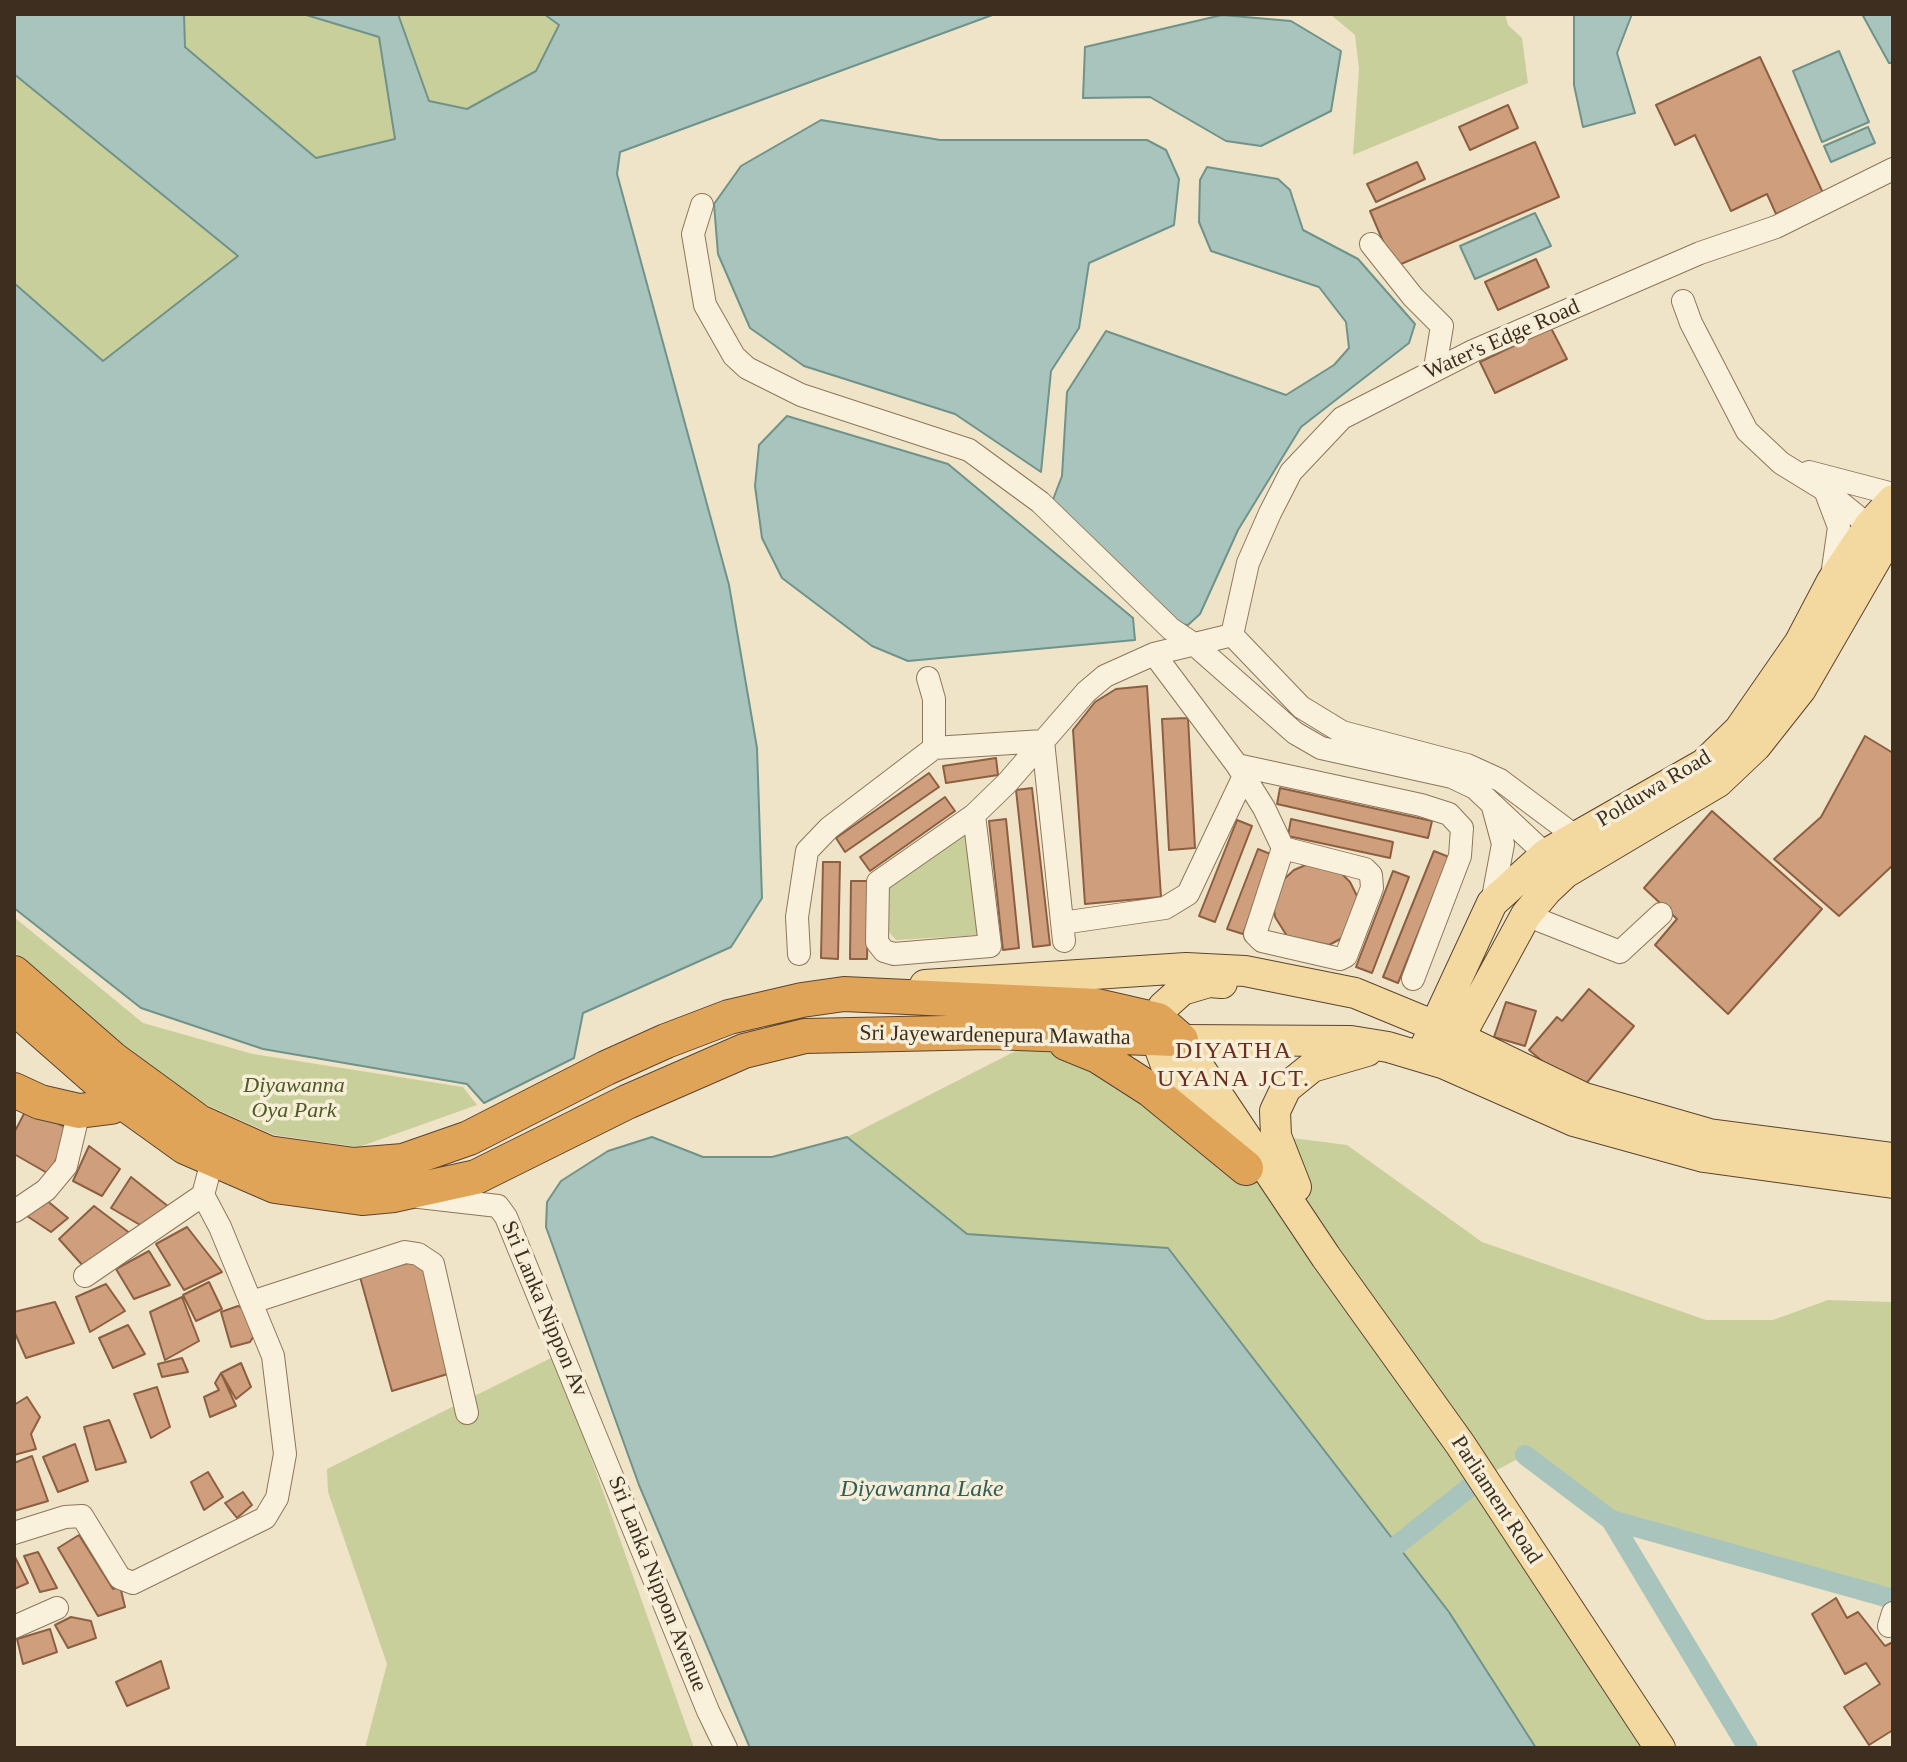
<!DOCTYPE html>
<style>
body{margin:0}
#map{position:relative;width:1907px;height:1762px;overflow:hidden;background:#f0e4c8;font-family:"Times New Roman",serif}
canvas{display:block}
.frame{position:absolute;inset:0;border:16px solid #3d2e20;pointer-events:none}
</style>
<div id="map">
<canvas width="1907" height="1762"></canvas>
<div class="frame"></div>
</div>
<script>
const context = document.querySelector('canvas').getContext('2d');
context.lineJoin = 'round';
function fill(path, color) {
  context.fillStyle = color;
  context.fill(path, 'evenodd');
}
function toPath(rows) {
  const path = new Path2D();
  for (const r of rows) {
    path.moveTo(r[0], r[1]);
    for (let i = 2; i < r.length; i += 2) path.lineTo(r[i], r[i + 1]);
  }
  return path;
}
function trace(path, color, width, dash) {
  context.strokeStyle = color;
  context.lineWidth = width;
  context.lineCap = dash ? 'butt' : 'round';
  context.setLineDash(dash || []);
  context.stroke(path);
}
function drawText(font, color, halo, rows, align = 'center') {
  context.font = font + ' "Times New Roman",serif';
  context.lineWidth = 7;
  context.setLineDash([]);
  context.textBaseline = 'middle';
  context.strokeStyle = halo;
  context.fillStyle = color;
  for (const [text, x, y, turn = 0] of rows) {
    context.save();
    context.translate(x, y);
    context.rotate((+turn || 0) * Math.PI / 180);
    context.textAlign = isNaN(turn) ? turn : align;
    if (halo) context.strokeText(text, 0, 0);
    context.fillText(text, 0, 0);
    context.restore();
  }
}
const green = toPath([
 [184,14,303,14,379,37,395,140,315,158,185,47],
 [398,14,544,14,559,24,536,72,467,109,429,101],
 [1330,14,1505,14,1508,25,1522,38,1528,83,1353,155,1359,69,1355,35],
 [14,74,238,256,103,362,14,283],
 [968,833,982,935,896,940,889,932,889,883,959,834],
 [14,917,143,1023,253,1054,463,1087,477,1105,359,1147,274,1135,178,1092,14,952],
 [1047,1035,1246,1168,1276,1136,1347,1145,1482,1242,1706,1320,1773,1320,1828,1300,1893,1302,1893,1599,1611,1520,1525,1455,1482,1478,1660,1748,1536,1748,1449,1612,1168,1248,967,1234,847,1137],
 [555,1356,694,1748,365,1748,387,1664,328,1492,327,1469]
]);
const water = toPath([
 [14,14,184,14,185,47,316,158,395,139,379,37,303,14,398,14,429,101,467,109,536,71,559,25,544,14,995,14,620,152,617,174,729,585,757,748,762,898,731,947,583,1013,574,1058,484,1103,467,1084,263,1049,141,1008,14,908,14,283,103,361,238,256,14,74,14,14],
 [1574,14,1632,14,1617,53,1635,113,1583,127,1574,85,1574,14],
 [1862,14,1893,14,1893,63,1889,63,1862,14],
 [1222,15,1291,21,1341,51,1331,111,1261,146,1226,141,1150,97,1083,98,1085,47,1222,15],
 [1839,51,1869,122,1822,142,1793,71,1839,51],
 [821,120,940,140,1147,140,1166,150,1179,179,1174,225,1089,263,1079,328,1051,371,1041,472,955,414,804,366,750,328,718,254,714,204,741,166,821,120],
 [1868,127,1875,143,1831,162,1824,146,1868,127],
 [1207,167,1278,179,1290,190,1303,230,1358,259,1415,324,1409,343,1301,427,1238,530,1200,614,1188,625,1179,624,1052,502,1062,476,1067,392,1106,331,1286,395,1334,365,1349,348,1346,322,1319,287,1211,251,1199,222,1200,180,1207,167],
 [1535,213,1551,246,1475,279,1460,246,1535,213],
 [787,416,948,464,1133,618,1135,640,908,661,872,646,782,578,762,538,755,486,759,445,787,416],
 [652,1137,703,1157,772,1157,847,1137,967,1234,1168,1248,1449,1612,1536,1748,750,1748,639,1485,546,1227,547,1202,561,1181,608,1151,652,1137]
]);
const canal = toPath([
 [1525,1455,1611,1520,1893,1599],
 [1611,1520,1748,1748],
 [1397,1545,1480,1479]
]);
const building = toPath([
 [1760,57,1823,193,1776,214,1767,194,1731,211,1695,135,1675,145,1656,105,1760,57],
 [1508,105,1518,128,1470,150,1459,127,1508,105],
 [1535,142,1559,197,1394,267,1370,211,1535,142],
 [1417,162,1425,179,1376,202,1367,184,1417,162],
 [1536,259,1549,287,1498,310,1485,282,1536,259],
 [1551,328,1567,359,1495,393,1480,362,1551,328],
 [1147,686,1161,897,1085,904,1073,730,1095,702,1116,689,1147,686],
 [1188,718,1195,848,1169,850,1162,719,1188,718],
 [1865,736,1893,753,1893,865,1839,916,1774,859,1821,817,1865,736],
 [996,758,998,775,946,783,943,766,996,758],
 [929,773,939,787,845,852,836,838,929,773],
 [1032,788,1050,945,1033,947,1016,790,1032,788],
 [1280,788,1432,821,1428,838,1277,804,1280,788],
 [945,797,955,811,870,871,860,857,945,797],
 [1712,811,1822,909,1728,1014,1655,945,1677,919,1644,888,1712,811],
 [1006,819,1019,948,1003,950,989,821,1006,819],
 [1291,819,1393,842,1390,858,1288,836,1291,819],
 [1237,820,1252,826,1215,922,1199,916,1237,820],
 [1258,849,1273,855,1243,934,1227,929,1258,849],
 [1434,851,1449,857,1398,983,1383,977,1434,851],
 [823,862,840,862,838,959,821,958,823,862],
 [1308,864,1339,871,1350,882,1357,896,1358,904,1342,938,1329,945,1287,936,1275,917,1274,909,1282,881,1294,870,1308,864],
 [1393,871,1409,877,1372,973,1356,967,1393,871],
 [851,881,869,881,867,959,850,959,851,881],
 [1589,989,1634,1026,1579,1092,1529,1050,1557,1017,1562,1021,1589,989],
 [1506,1002,1536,1011,1525,1046,1494,1037,1506,1002],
 [27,1108,71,1130,49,1174,14,1154,14,1133,27,1108],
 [89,1146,120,1169,102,1196,73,1181,89,1146],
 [131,1177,169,1207,147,1229,111,1208,131,1177],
 [45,1199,68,1218,51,1232,27,1216,45,1199],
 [94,1206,131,1234,85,1268,59,1239,94,1206],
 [187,1227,222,1272,184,1290,156,1244,187,1227],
 [149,1251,170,1285,134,1299,116,1269,149,1251],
 [420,1259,454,1372,392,1391,360,1277,420,1259],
 [209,1282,222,1309,196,1321,183,1295,209,1282],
 [106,1284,125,1311,90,1332,76,1297,106,1284],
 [182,1297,199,1341,165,1360,150,1312,182,1297],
 [55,1302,74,1343,26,1358,14,1331,14,1312,55,1302],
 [238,1306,250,1311,257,1331,250,1342,231,1347,221,1312,238,1306],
 [128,1325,145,1354,113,1368,99,1338,128,1325],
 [182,1358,188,1372,162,1377,158,1364,182,1358],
 [241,1363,251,1387,236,1399,221,1373,241,1363],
 [221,1373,236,1406,210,1417,204,1397,219,1390,215,1383,221,1373],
 [157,1387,170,1427,151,1438,134,1394,157,1387],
 [27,1397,40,1417,31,1434,36,1449,14,1455,14,1405,27,1397],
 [109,1420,126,1462,96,1470,84,1427,109,1420],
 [75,1444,88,1481,58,1492,43,1457,75,1444],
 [32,1456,48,1501,14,1511,14,1463,32,1456],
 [208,1472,223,1497,204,1510,191,1482,208,1472],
 [243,1492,252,1505,237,1518,225,1503,243,1492],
 [79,1535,113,1589,120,1586,125,1607,98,1616,58,1548,79,1535],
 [38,1552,57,1588,40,1592,24,1556,38,1552],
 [14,1555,28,1583,14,1589,14,1555],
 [1836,1598,1847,1618,1858,1612,1885,1646,1893,1642,1893,1730,1869,1745,1844,1707,1880,1684,1866,1663,1845,1674,1812,1614,1836,1598],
 [71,1617,91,1621,96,1638,68,1648,55,1625,71,1617],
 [50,1629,57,1652,23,1664,17,1639,50,1629],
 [161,1661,169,1688,127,1706,116,1682,161,1661]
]);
const minor = toPath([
 [702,205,693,234,705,305,734,356,747,368,801,395,969,450,1040,502,1171,629,1195,645,1295,733,1321,748,1452,777,1475,788,1557,865],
 [1371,244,1413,297,1442,326,1435,368],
 [1683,301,1691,323,1747,431,1781,463,1825,490,1839,527,1832,576],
 [1809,472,1893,494],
 [1825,490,1879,534],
 [1232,635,1301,707,1342,732,1467,765,1500,780,1575,836,1585,847],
 [1154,654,1237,765,1264,808,1283,848,1255,934,1262,941,1340,959,1346,956,1372,888,1371,875,1365,869,1283,848],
 [928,678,934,699,934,748],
 [1043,741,1064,941],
 [1237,765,1421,805,1449,814,1462,828,1460,856,1413,979],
 [974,815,990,946,894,954,884,951,877,942,878,882,974,815,1007,783,1086,692,1105,676,1154,654,1232,635,1248,563,1270,513,1291,472,1342,418,1473,351,1700,253,1776,227,1893,169],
 [1492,903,1503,844,1493,807],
 [1526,915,1620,952,1661,914],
 [1062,923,1165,908,1188,894,1244,776],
 [799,954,797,917,807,851,829,828,934,748,1043,741],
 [419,1197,498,1206,506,1217,708,1711,726,1748],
 [15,1211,46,1190,66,1166,79,1111],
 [85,1276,203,1195],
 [252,1302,405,1252,418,1254,433,1264,467,1413],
 [14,1533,65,1517,82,1516,120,1578,133,1583,265,1518,277,1498,285,1454,273,1356,220,1227,203,1195,212,1161],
 [1889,1626,1893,1613],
 [14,1627,57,1608]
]);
const major = toPath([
 [925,985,1186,968,1245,971,1355,993,1435,1026,1584,1098,1709,1134,1893,1158],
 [1181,1040,1326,1257,1460,1444,1660,1748],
 [1181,1040,1351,1041,1388,1047,1445,1064,1574,1121,1704,1157,1893,1183],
 [1421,1056,1492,903,1546,854,1704,764,1739,730,1800,642,1832,581,1869,526,1893,500],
 [1449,1056,1526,915,1547,890,1565,873,1718,782,1756,746,1801,689,1887,540,1893,533],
 [1220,1135,1167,1068,1156,1038,1158,1020,1163,1007,1182,990,1209,982,1222,983],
 [1296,1187,1276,1136,1275,1111,1286,1088,1312,1067,1367,1051]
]);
const highway = toPath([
 [14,973,114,1060,199,1122,268,1153,354,1165,403,1161,469,1138,606,1068,666,1041,729,1017,802,1000,844,994,1097,1006,1158,1020,1181,1040],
 [14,1007,121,1101,185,1147,275,1186,362,1198,394,1195,476,1177,627,1102,744,1051,805,1036,992,1032,1174,1039],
 [1066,1043,1098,1056,1151,1090,1246,1168],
 [14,1090,40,1102,79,1111,111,1107,121,1101]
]);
const streetNames = [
 ["Water's Edge Road",1502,340,-24],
 ["Polduwa Road",1654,789,-31],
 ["Sri Jayewardenepura Mawatha",995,1036,1],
 ["Sri Lanka Nippon Av",544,1309,67],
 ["Parliament Road",1496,1500,57],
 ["Sri Lanka Nippon Avenue",657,1584,68]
];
const parkNames = [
 ["Diyawanna",294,1086],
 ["Oya Park",294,1111]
];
const neighbourhoodNames = [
 ["DIYATHA",1234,1052],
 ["UYANA JCT.",1234,1080]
];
const waterNames = [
 ["Diyawanna Lake",922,1490]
];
fill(green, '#c9cf9b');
fill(water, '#a9c4bc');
trace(water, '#6f938a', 2);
trace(canal, '#a9c4bc', 20);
fill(building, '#cf9f7d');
trace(building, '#8d5f41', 2);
trace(minor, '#8d765c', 24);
trace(major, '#5b4430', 32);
trace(highway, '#5b4430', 36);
trace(minor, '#faf1dc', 22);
trace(major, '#f3d9a0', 30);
trace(highway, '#e0a458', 34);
drawText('22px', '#3d2e20', '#f7eed8', streetNames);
drawText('italic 22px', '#4d5a26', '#f7eed8', parkNames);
context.letterSpacing = '2px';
drawText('24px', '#6b2e1e', '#f7eed8', neighbourhoodNames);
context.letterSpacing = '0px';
drawText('italic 24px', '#2f5d5a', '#f7eed8', waterNames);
</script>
